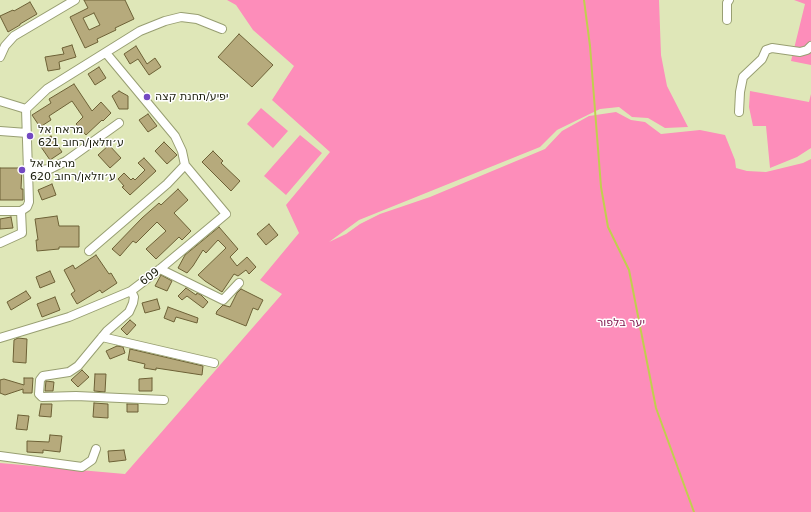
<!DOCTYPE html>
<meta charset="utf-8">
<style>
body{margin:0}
canvas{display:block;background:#dfe7b8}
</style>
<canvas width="811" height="512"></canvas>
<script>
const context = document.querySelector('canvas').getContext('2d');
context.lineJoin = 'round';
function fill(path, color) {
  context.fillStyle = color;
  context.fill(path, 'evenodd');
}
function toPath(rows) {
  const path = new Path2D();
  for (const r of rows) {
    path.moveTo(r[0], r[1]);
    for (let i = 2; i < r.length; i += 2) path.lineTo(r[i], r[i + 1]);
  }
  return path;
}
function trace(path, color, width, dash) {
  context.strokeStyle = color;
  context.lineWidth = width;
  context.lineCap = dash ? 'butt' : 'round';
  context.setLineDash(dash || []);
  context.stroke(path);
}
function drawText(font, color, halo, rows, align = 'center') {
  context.font = font + ' "DejaVu Sans","Noto Sans Hebrew",sans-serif';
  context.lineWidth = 3;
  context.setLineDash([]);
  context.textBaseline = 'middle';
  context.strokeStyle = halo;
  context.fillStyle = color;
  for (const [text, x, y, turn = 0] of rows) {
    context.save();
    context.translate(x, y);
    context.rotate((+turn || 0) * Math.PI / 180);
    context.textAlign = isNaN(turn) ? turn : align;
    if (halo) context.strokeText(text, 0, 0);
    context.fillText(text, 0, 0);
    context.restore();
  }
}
const green = toPath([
 [227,0,659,0,661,55,667,86,688,127,665,128,648,118,632,117,619,107,600,109,557,130,540,147,359,220,329,242,346,234,360,224,380,214,430,197,545,149,562,131,589,116,616,112,631,120,645,122,661,134,700,130,725,135,735,160,736,168,747,171,766,172,803,163,811,159,811,512,0,512,0,463,125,474,282,294,260,280,299,233,286,205,330,152,272,100,294,66,253,30,236,5],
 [794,0,811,0,811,65,791,61,805,4],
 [750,91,809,102,811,94,811,148,797,157,770,168,766,126,753,126,749,107],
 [261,108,288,131,273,148,247,124],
 [300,135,322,153,286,195,264,176]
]);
const stream = toPath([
 [584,0,590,46,601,187,608,227,629,270,656,408,694,512]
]);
const building = toPath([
 [84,0,125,0,134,19,115,28,116,30,97,39,98,42,85,48,70,17,88,8,84,0],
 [94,13,100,25,89,30,83,18,94,13],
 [30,2,37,14,20,24,20,25,8,32,0,16,13,10,14,11,30,2],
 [239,34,273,65,252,87,218,57,239,34],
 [72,45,76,57,59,62,60,69,48,71,45,57,64,54,62,48,72,45],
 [136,46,147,64,155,58,161,67,149,75,138,59,130,64,124,54,136,46],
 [99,67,106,78,95,85,88,74,99,67],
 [74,84,92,111,101,102,111,113,103,121,102,120,86,135,76,124,83,117,72,101,49,116,51,120,40,127,32,115,51,103,49,99,74,84],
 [119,91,128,96,128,109,119,109,112,96,119,91],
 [148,114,157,126,148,132,139,120,148,114],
 [51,136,62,152,50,160,39,144,51,136],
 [164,142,177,155,167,164,155,151,164,142],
 [109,145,121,158,110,168,98,155,109,145],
 [213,151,223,161,221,163,240,181,231,191,202,162,213,151],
 [144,158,156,171,130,195,122,187,124,186,118,179,124,173,131,180,133,178,135,180,145,170,138,163,144,158],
 [0,168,22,168,21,189,23,189,23,200,0,200,0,168],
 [52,184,56,195,42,200,38,190,52,184],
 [178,189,188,200,174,213,191,231,182,240,179,237,156,259,146,249,166,231,157,222,136,243,133,241,120,256,112,249,142,218,159,203,161,205,178,189],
 [57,216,59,226,79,226,79,247,59,247,59,249,37,251,36,240,38,240,35,219,57,216],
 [11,217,13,228,0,229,0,219,11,217],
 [269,224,278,235,266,245,257,234,269,224],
 [219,227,238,249,230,257,237,266,247,257,256,267,249,274,246,270,238,276,234,274,222,292,205,281,198,275,226,248,218,240,206,253,203,250,193,266,187,273,178,268,185,255,219,227],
 [96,255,109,274,111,273,117,283,102,293,100,290,77,304,71,294,75,291,64,270,73,265,75,269,96,255],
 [50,271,55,282,40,288,36,277,50,271],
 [161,275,172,281,167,291,155,286,161,275],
 [186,288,196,295,197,293,201,295,208,302,203,308,187,296,182,300,178,296,186,288],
 [241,289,263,300,258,310,253,308,246,326,216,314,217,311,223,305,230,307,237,293,241,289],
 [26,291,31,298,11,310,7,302,26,291],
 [55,297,60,310,42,317,37,304,55,297],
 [157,299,160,309,145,313,142,303,157,299],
 [168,307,198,318,197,323,176,317,174,322,164,318,168,307],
 [130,320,136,325,127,335,121,329,130,320],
 [18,338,27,339,26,363,13,362,14,340,18,338],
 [117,346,123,347,125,353,110,359,106,351,117,346],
 [130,349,203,366,202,375,156,368,156,370,144,368,145,364,128,360,130,349],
 [82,370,89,377,78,387,71,380,82,370],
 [95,374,106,374,105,392,94,391,95,374],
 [24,378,33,378,32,393,23,393,23,389,5,395,0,393,0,380,4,379,24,385,24,378],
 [152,378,152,391,139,391,139,379,152,378],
 [46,381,54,382,53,391,45,391,46,381],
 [94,403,108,404,108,418,93,417,94,403],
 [41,404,52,404,51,417,39,416,41,404],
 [127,404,138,404,138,412,127,412,127,404],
 [18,415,29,416,27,430,16,429,18,415],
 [50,435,62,436,60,452,43,450,43,453,27,452,27,441,49,442,50,435],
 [124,450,126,460,109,462,108,451,124,450]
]);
const minor = toPath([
 [727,20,727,3,729,0],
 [0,57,5,46,14,36,75,0],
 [0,101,26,109],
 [739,112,740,92,743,77,762,59,766,50,772,48,800,52,807,50,811,46],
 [0,131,27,133],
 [28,171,50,169,66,161,119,123],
 [0,211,21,211,27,207,29,202,26,109,47,89,140,31,165,21,181,17,197,19,222,29],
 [0,243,22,233,21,211],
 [89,251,167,184,185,165,182,151,175,136,106,53],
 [160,269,223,300,239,283],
 [131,291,134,297,133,303,129,312,107,331,78,366,69,372,43,376,40,380,39,394,42,397,76,396,164,400],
 [102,337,214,363],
 [0,338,69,317,131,291,160,269,226,214,185,165],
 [0,456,82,467,92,460,96,449]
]);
const markers = [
 [147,97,4,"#7349c2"],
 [30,136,4,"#7349c2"],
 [22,170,4,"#7349c2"]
];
const poiNames = [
 ["יפיע/תחנת קצה",155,97],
 ["מראח אל",38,130],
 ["ע׳וזלאן/רחוב 621",38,143],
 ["מראח אל",30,164],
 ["ע׳וזלאן/רחוב 620",30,177]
];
const streetNames = [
 ["609",150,277,-37]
];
const parkNames = [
 ["יער בלפור",621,323]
];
fill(green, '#fd8dba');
trace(stream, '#c1cf4e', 2);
fill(building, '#b6aa7c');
trace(building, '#6d6136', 1);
trace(minor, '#989f72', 10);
trace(minor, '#fff', 8);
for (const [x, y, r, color] of markers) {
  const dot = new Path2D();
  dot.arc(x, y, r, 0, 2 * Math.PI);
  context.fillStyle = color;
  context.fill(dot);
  trace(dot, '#fff', 1.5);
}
drawText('11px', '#1a1d0b', '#fff', poiNames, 'left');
drawText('11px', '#1a1d0b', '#fff', streetNames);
drawText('11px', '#7b1148', '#fff', parkNames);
</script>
